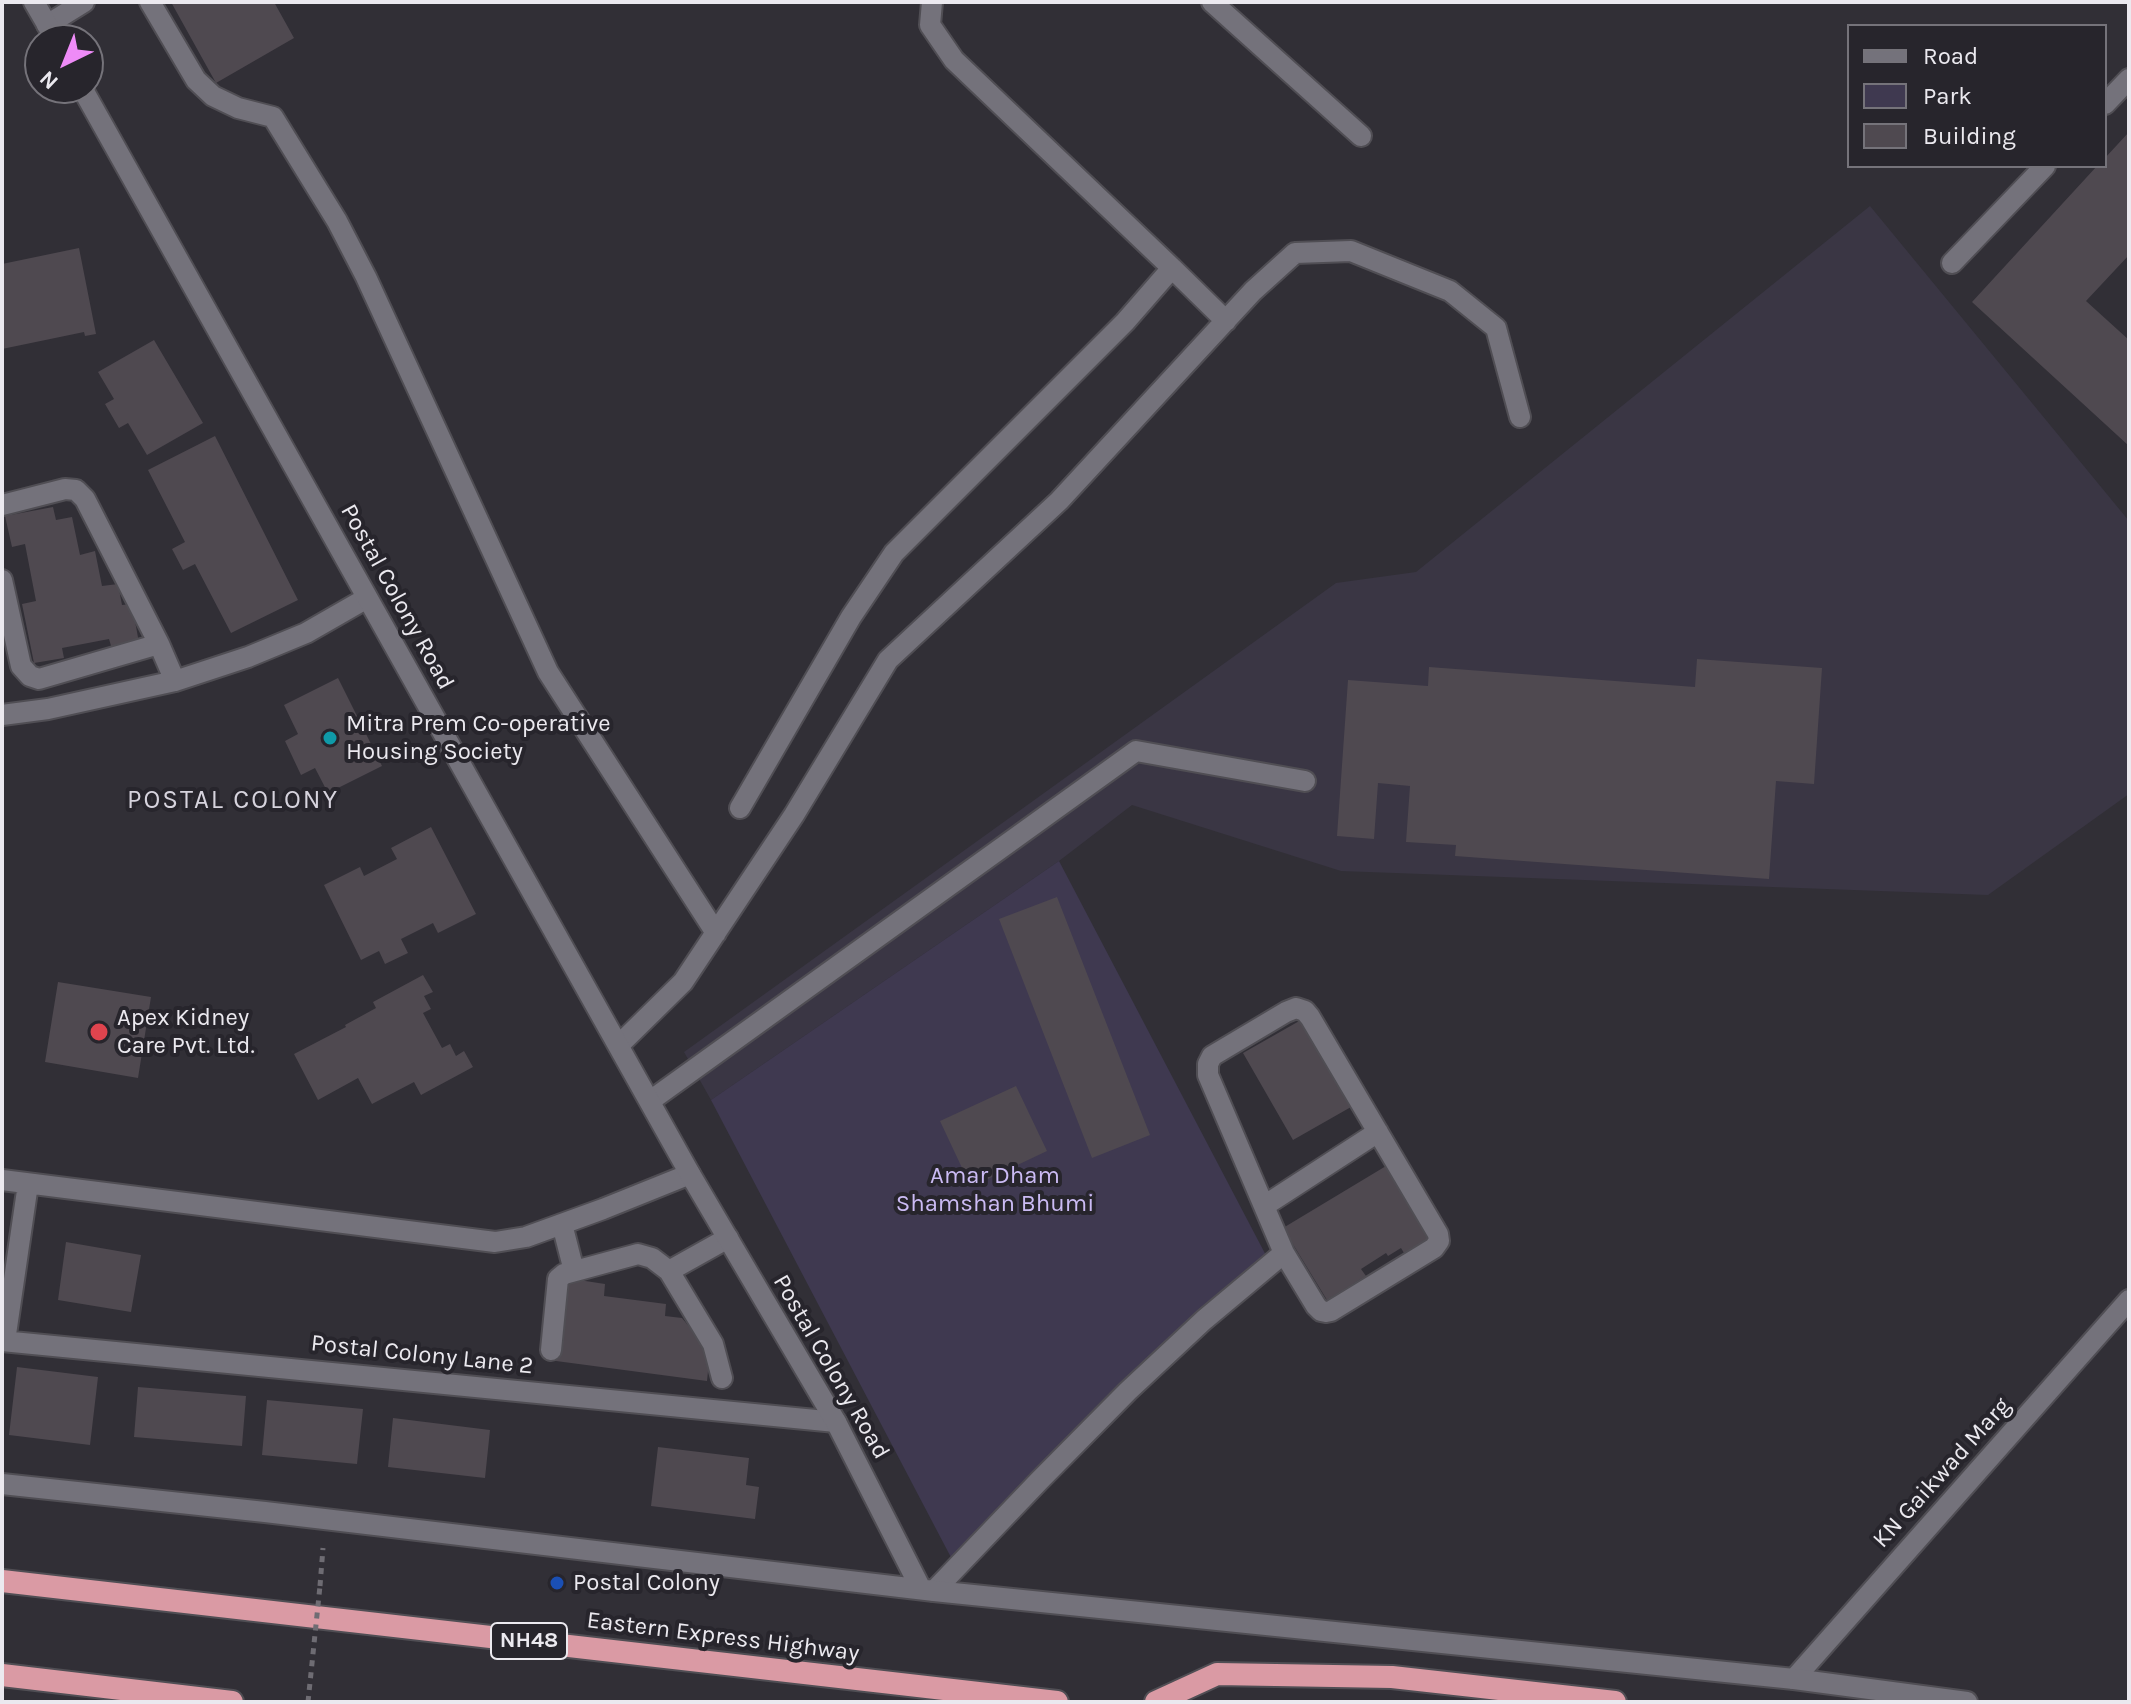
<!DOCTYPE html>
<style>
body{margin:0}
#map{position:relative;width:2131px;height:1704px;overflow:hidden;background:#312f36;font-family:Karla,sans-serif}
canvas{display:block}
.frame{position:absolute;inset:0;border:4px solid #ebe9ef;pointer-events:none}
.legend{position:absolute;left:1847px;top:24px;width:260px;height:144px;box-sizing:border-box;background:#27252c;border:2px solid #75737a;margin:0;padding:10px 14px;list-style:none;font-size:24px;color:#ebe9ef}
.legend li{display:flex;align-items:center;gap:16px;height:40px}
.legend b{width:40px;border:2px solid #75737a}
.north{position:absolute;left:24px;top:24px;width:80px;height:80px;box-sizing:border-box;background:#27252c;border:2px solid #75737a;border-radius:50%;rotate:223deg;font-size:22px;font-weight:700;line-height:32px;text-align:center;color:#ebe9ef}
.north::after{content:'';display:block;margin:auto;width:28px;height:36px;background:#ee8bf7;clip-path:polygon(50% 0,100% 100%,50% 72%,0 100%)}
</style>
<div id="map">
<canvas width="2131" height="1704"></canvas>
<div class="frame"></div>
<ul class="legend">
<li><b style="height:10px;background:#74727b"></b>Road</li>
<li><b style="height:22px;background:#3f3950"></b>Park</li>
<li><b style="height:22px;background:#4f4950"></b>Building</li>
</ul>
<div class="north">N</div>
</div>
<script>
const context = document.querySelector('canvas').getContext('2d');
context.lineJoin = 'round';
function fill(path, color) {
  context.fillStyle = color;
  context.fill(path, 'evenodd');
}
function toPath(rows) {
  const path = new Path2D();
  for (const r of rows) {
    path.moveTo(r[0], r[1]);
    for (let i = 2; i < r.length; i += 2) path.lineTo(r[i], r[i + 1]);
  }
  return path;
}
function trace(path, color, width, dash) {
  context.strokeStyle = color;
  context.lineWidth = width;
  context.lineCap = dash ? 'butt' : 'round';
  context.setLineDash(dash || []);
  context.stroke(path);
}
function drawText(font, color, halo, rows, align = 'center') {
  context.font = font + ' Karla,sans-serif';
  context.lineWidth = 8;
  context.setLineDash([]);
  context.textBaseline = 'middle';
  context.strokeStyle = halo;
  context.fillStyle = color;
  for (const [text, x, y, turn = 0] of rows) {
    context.save();
    context.translate(x, y);
    context.rotate((+turn || 0) * Math.PI / 180);
    context.textAlign = isNaN(turn) ? turn : align;
    if (halo) context.strokeText(text, 0, 0);
    context.fillText(text, 0, 0);
    context.restore();
  }
}
const built = toPath([
 [1870,206,2129,521,2129,794,1988,895,1341,871,1132,805,1059,861,711,1100,684,1052,1336,583,1416,572]
]);
const green = toPath([
 [1059,861,1270,1263,955,1565,711,1100]
]);
const building = toPath([
 [171,2,274,2,294,38,216,83],
 [2129,132,2129,255,2086,301,2129,340,2129,446,1972,302,2097,166,2105,166,2105,158],
 [79,248,96,334,85,336,84,332,2,349,2,264],
 [154,340,203,423,147,455,128,423,119,428,105,404,114,399,98,372],
 [215,436,298,600,231,633,195,564,183,570,172,549,185,542,148,470],
 [53,507,56,520,72,517,80,555,95,551,102,586,118,584,122,605,132,604,139,643,112,649,109,639,62,648,64,658,34,663,22,604,36,601,25,544,12,547,5,516],
 [1697,659,1822,668,1814,784,1776,781,1769,879,1455,856,1456,845,1406,842,1410,786,1378,783,1374,839,1337,836,1348,680,1428,686,1429,667,1695,687],
 [338,678,382,766,328,793,315,768,301,775,285,741,298,734,284,705],
 [431,827,476,914,438,933,433,923,401,939,408,953,385,964,379,951,361,960,324,885,360,867,364,876,397,859,391,848],
 [1057,897,1150,1135,1092,1158,999,919],
 [423,975,433,992,424,996,431,1009,423,1013,442,1048,450,1044,456,1056,464,1051,473,1067,421,1095,414,1082,372,1104,358,1078,318,1100,294,1054,346,1027,345,1025,376,1008,373,1002],
 [58,982,151,997,138,1078,45,1062],
 [1301,1020,1351,1107,1293,1140,1243,1053],
 [1016,1086,1047,1151,971,1187,940,1121],
 [1386,1166,1430,1238,1404,1253,1401,1248,1388,1256,1386,1253,1361,1269,1366,1276,1327,1300,1283,1228],
 [66,1242,141,1255,131,1312,58,1300],
 [566,1278,605,1284,604,1296,666,1304,665,1316,682,1318,710,1352,707,1381,556,1361],
 [17,1367,98,1377,90,1445,9,1435],
 [138,1387,246,1396,242,1446,134,1437],
 [267,1400,363,1409,357,1464,262,1455],
 [393,1418,490,1430,485,1478,388,1467],
 [658,1447,749,1458,746,1485,759,1487,755,1519,651,1506]
]);
const path = toPath([
 [320,1586,323,1548]
]);
const service = toPath([
 [650,1101,1136,751,1305,781]
]);
const minor = toPath([
 [150,2,196,80,213,96,238,108,273,117,337,221,366,277,548,672,716,933],
 [1212,2,1361,136],
 [47,25,84,2],
 [2105,104,2129,79],
 [1952,263,2045,166],
 [1172,268,1226,321],
 [2,505,65,489,76,490,85,499,159,644,175,681],
 [2,580,21,666,30,676,39,679,159,644],
 [2,715,48,709,175,681,248,657,306,633,367,598],
 [740,808,851,617,894,553,1125,322,1172,268,954,60,930,25,932,2],
 [1296,1008,1305,1011,1310,1017,1438,1234,1439,1241,1434,1248,1331,1311,1326,1312,1321,1311,1316,1306,1284,1253,1208,1075,1208,1064,1212,1056,1286,1012,1296,1008],
 [619,1045,683,982,794,815,888,660,1059,501,1253,291,1295,253,1351,251,1450,291,1496,328,1520,417],
 [2,1180,495,1242,526,1237,603,1209,690,1174],
 [1264,1206,1378,1132],
 [562,1224,574,1271],
 [669,1271,728,1238],
 [2,1341,836,1422],
 [5,1341,28,1184],
 [551,1350,558,1279,564,1274,638,1254,652,1258,669,1271,713,1344,722,1378],
 [934,1591,1039,1481,1128,1391,1204,1320,1284,1253],
 [1794,1679,2129,1300]
]);
const tertiary = toPath([
 [34,2,56,40],
 [82,88,690,1174,836,1422,921,1589],
 [2,1484,265,1512,934,1591,1794,1679,1967,1702]
]);
const trunk = toPath([
 [2,1581,1057,1702],
 [2,1675,232,1702],
 [1156,1702,1217,1674,1392,1677,1615,1702]
]);
const pathBridge = toPath([
 [308,1702,320,1586]
]);
const markers = [
 [330,738,8,"#0f9aa8"],
 [99,1032,10,"#e0444e"],
 [557,1583,8,"#1a4fb4"]
];
const shields = [
 [529,1641,76]
];
const shieldNames = [
 ["NH48",529,1641]
];
const streetNames = [
 ["Postal Colony Road",397,597,61],
 ["Postal Colony Lane 2",422,1355,6],
 ["Postal Colony Road",831,1367,60],
 ["KN Gaikwad Marg",1942,1473,-48],
 ["Eastern Express Highway",723,1637,7]
];
const poiNames = [
 ["Mitra Prem Co-operative",346,724],
 ["Housing Society",346,752],
 ["Apex Kidney",117,1018],
 ["Care Pvt. Ltd.",117,1046],
 ["Postal Colony",573,1583]
];
const parkNames = [
 ["Amar Dham",995,1176],
 ["Shamshan Bhumi",995,1204]
];
const neighbourhoodNames = [
 ["POSTAL COLONY",233,801]
];
fill(built, '#3a3644');
fill(green, '#3f3950');
fill(building, '#4f4950');
trace(service, '#504e54', 24);
trace(minor, '#504e54', 24);
trace(tertiary, '#504e54', 24);
trace(trunk, '#504e54', 26);
trace(path, '#6e6c73', 5, [6, 6]);
trace(service, '#74727b', 20);
trace(minor, '#74727b', 20);
trace(tertiary, '#74727b', 20);
trace(trunk, '#da9aa4', 22);
trace(pathBridge, '#6e6c73', 5, [6, 6]);
for (const [x, y, r, color] of markers) {
  const dot = new Path2D();
  dot.arc(x, y, r, 0, 2 * Math.PI);
  context.fillStyle = color;
  context.fill(dot);
  trace(dot, '#27252c', 3);
}
for (const [x, y, w] of shields) {
  const box = new Path2D();
  box.roundRect(x - w / 2, y - 18, w, 36, 6);
  context.fillStyle = '#27252c';
  context.fill(box);
  trace(box, '#ebe9ef', 2);
}
drawText('bold 22px', '#ebe9ef', null, shieldNames);
drawText('24px', '#ebe9ef', '#27252c', streetNames);
drawText('24px', '#ebe9ef', '#27252c', poiNames, 'left');
drawText('24px', '#cbbbf4', '#27252c', parkNames);
context.letterSpacing = '2px';
drawText('26px', '#d6d3dd', '#27252c', neighbourhoodNames);
context.letterSpacing = '0px';
</script>
